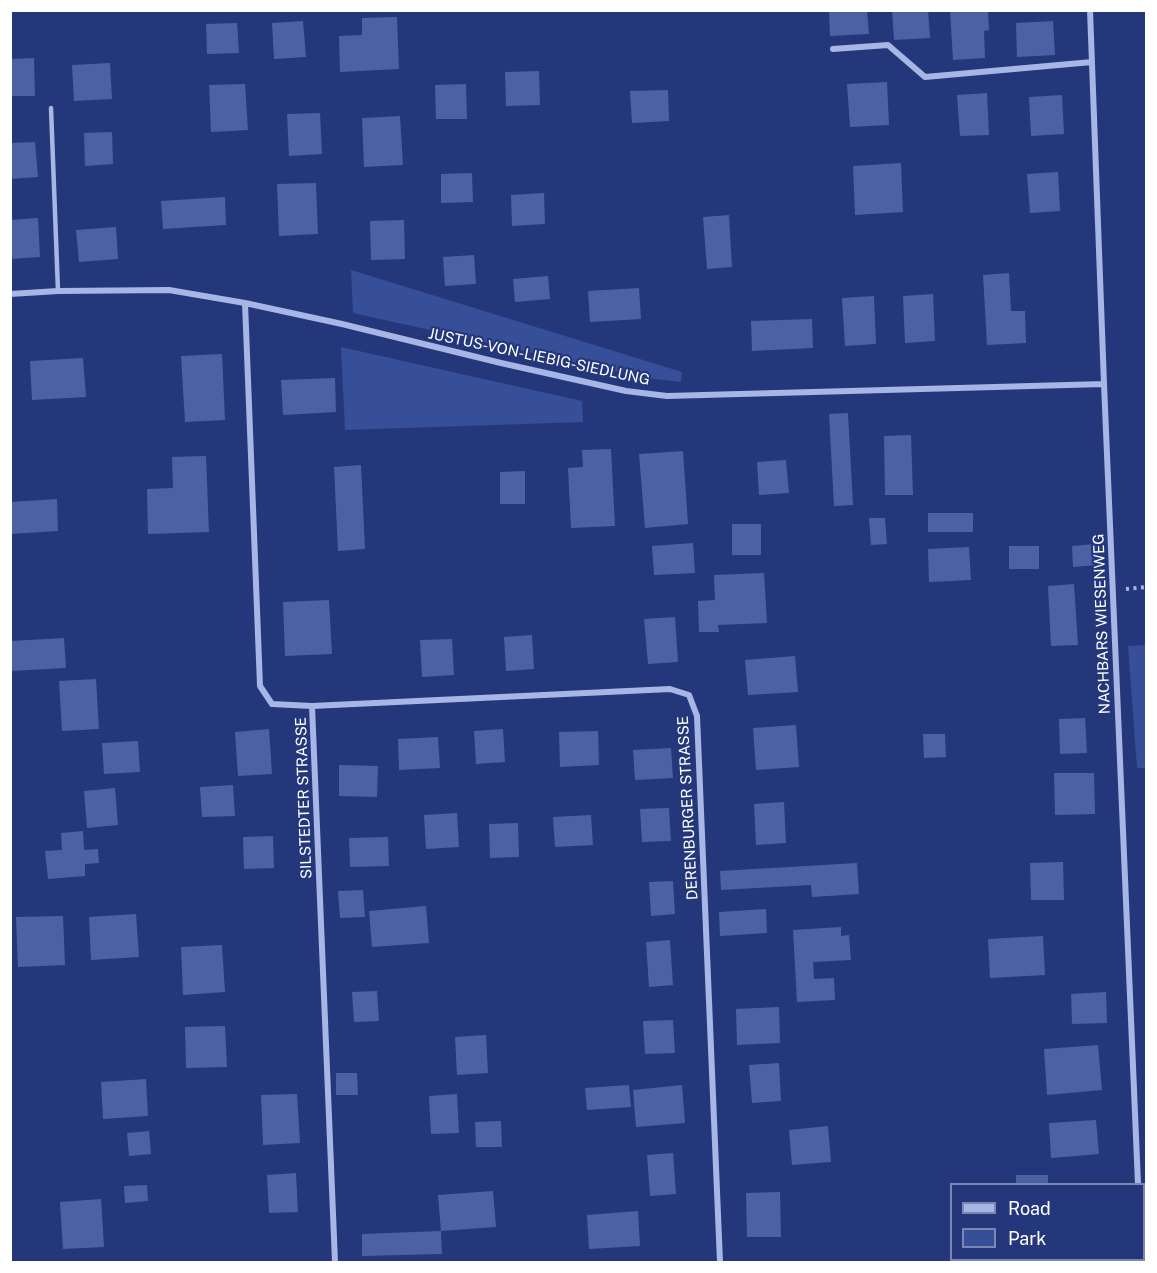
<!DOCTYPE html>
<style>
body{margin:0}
#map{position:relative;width:1157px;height:1273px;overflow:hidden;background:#24377b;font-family:"Public Sans",sans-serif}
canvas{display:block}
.frame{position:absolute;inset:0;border:12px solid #fff;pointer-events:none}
.legend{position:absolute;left:950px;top:1183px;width:195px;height:78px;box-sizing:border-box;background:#24377b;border:2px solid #7c87b0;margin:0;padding:8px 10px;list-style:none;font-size:18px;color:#fff}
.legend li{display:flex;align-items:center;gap:12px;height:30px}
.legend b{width:30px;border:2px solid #7c87b0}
</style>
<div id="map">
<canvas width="1157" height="1273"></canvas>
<div class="frame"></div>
<ul class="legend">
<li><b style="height:8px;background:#a7b6e5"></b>Road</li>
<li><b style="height:16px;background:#374f99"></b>Park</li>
</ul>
</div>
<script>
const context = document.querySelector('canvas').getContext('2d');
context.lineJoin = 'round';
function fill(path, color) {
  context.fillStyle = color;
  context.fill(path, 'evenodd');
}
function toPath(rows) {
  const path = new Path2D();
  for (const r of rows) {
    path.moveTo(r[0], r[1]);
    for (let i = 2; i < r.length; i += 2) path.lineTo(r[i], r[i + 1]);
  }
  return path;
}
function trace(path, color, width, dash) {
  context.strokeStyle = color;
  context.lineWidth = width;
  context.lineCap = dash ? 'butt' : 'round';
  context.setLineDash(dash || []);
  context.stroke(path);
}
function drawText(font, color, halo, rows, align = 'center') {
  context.font = font + ' "Public Sans",sans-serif';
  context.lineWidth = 4.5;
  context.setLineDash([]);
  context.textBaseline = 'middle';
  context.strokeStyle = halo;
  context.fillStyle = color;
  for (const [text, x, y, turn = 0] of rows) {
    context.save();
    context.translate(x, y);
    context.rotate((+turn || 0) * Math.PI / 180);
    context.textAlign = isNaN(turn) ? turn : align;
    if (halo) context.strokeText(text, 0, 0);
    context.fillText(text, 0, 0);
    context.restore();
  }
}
const green = toPath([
 [351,270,682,372,681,382,646,378,353,313],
 [341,347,582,401,583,422,345,430],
 [1146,645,1146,768,1137,768,1128,646]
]);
const building = toPath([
 [829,10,867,10,869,34,830,36],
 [892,10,928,10,930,38,894,40],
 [950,10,988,10,989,30,984,31,985,58,953,60],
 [397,17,399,69,340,72,339,36,362,35,362,18],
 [303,21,306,57,274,59,272,23],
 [1053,21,1055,55,1017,57,1016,23],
 [237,23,239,53,207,54,206,24],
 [34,58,35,96,10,96,10,59],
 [110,63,112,99,74,101,72,65],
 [539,71,540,105,506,106,505,72],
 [887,82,889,125,850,127,847,84],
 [245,84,248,130,211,132,209,85],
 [466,84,467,119,436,119,435,85],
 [668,90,669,121,632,123,630,91],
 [987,93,989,135,960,136,957,95],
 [1062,95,1064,134,1031,136,1029,97],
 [320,113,322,154,289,156,287,114],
 [400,116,403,165,364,167,362,118],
 [112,132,113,164,85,166,84,133],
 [35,142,38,177,10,179,10,143],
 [901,163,903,212,855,215,853,166],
 [1058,172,1060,211,1030,213,1027,174],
 [472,173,473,202,441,203,441,174],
 [316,183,318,234,279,236,277,184],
 [544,193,545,224,512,226,511,195],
 [225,197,226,225,163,229,161,201],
 [729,215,732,267,707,269,703,217],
 [38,218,40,257,10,259,10,220],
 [404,220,405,259,371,260,370,221],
 [116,227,118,259,79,262,76,230],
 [474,255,476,284,445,286,443,257],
 [1009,273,1011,311,1025,311,1026,343,987,345,983,275],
 [548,276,550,299,515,302,513,279],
 [639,288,641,319,590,322,588,291],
 [933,294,935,341,905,343,903,296],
 [874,296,876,344,845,346,842,298],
 [812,319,813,348,752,351,751,321],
 [222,354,225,420,185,422,181,356],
 [83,358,86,397,32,400,30,361],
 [335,378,336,412,283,415,281,380],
 [848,413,853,505,834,506,829,414],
 [911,435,913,495,885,495,884,436],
 [611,449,615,526,571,528,568,468,583,467,582,450],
 [683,451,688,524,645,528,639,454],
 [206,456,209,532,148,534,147,489,173,488,172,457],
 [786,460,789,493,759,495,757,462],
 [361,465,365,549,338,551,334,467],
 [525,471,525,504,500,504,500,472],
 [57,499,58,531,10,534,10,502],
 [928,513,973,513,973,532,928,532],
 [869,518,885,518,887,544,871,545],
 [732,524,761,524,761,555,732,555],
 [693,543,695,573,654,575,652,546],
 [1095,544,1096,565,1073,567,1072,546],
 [1009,546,1039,546,1039,569,1009,569],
 [969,547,971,580,929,582,928,549],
 [764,573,767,623,718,625,719,632,699,632,698,601,715,600,714,575],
 [1074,584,1078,645,1051,646,1048,586],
 [329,600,332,654,285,656,283,602],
 [675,617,678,662,648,664,644,619],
 [532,635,534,669,506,671,504,637],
 [64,638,66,668,10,671,10,641],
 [452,639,454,675,422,677,420,640],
 [795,656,798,692,748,695,745,660],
 [96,679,99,729,62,731,59,681],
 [1085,718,1087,753,1060,754,1059,719],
 [796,725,799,767,756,770,753,728],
 [269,729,272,774,238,776,235,732],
 [503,729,505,762,476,764,474,731],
 [598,731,599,765,560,767,559,732],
 [923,734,945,734,946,757,924,758],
 [438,737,440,768,399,770,398,739],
 [138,741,140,772,104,774,102,743],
 [671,748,673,778,635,780,633,750],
 [339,765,378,766,377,797,339,796],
 [1054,773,1094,773,1095,814,1055,815],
 [233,785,235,816,202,817,200,787],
 [115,788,118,825,87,828,84,791],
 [784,802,786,843,756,845,754,804],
 [669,808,671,841,642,842,640,809],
 [457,813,459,847,426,849,424,815],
 [591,815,593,845,555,847,553,817],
 [518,823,519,857,490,858,489,824],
 [83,831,84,850,98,849,99,863,85,864,85,876,48,879,45,851,62,850,61,833],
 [273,836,274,868,244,869,243,837],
 [388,837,389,866,350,867,349,838],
 [1063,862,1064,900,1031,900,1030,863],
 [857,863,859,894,812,897,811,885,721,890,720,871],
 [673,881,675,914,651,916,649,882],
 [363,890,365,917,340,918,338,891],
 [426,906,429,943,372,947,369,911],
 [766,909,767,933,720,936,719,912],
 [136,914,139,957,91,960,89,917],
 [63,916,65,965,18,967,16,917],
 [841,927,841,936,849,935,851,960,813,962,814,979,834,978,835,1000,797,1002,793,930],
 [1043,936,1045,975,990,978,988,939],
 [670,940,673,985,649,987,646,942],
 [222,945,225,992,183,995,181,947],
 [377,991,379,1021,354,1022,352,992],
 [1106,992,1107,1023,1072,1024,1071,994],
 [779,1007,780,1043,737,1045,736,1009],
 [673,1020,675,1053,645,1054,643,1021],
 [225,1026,227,1067,186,1068,185,1027],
 [486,1035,488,1073,457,1075,455,1037],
 [1098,1045,1102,1090,1047,1095,1044,1049],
 [779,1063,781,1101,752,1103,749,1065],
 [336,1073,357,1073,358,1095,336,1095],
 [146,1079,148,1116,103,1119,101,1082],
 [629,1085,631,1107,587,1110,585,1088],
 [682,1085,685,1123,636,1127,633,1090],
 [297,1094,300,1143,263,1145,261,1095],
 [457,1094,459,1133,431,1134,429,1096],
 [1096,1120,1099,1154,1051,1158,1049,1123],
 [501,1121,502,1147,476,1147,475,1122],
 [828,1126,831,1162,792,1165,789,1130],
 [149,1131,151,1154,129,1156,127,1133],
 [673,1153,676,1194,650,1196,647,1155],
 [296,1173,298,1212,269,1213,267,1175],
 [1016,1175,1048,1175,1048,1184,1016,1184],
 [147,1185,148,1201,125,1203,124,1186],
 [493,1191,496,1227,441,1231,442,1254,362,1256,362,1234,441,1231,438,1195],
 [780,1192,781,1237,747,1237,746,1193],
 [101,1199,104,1247,63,1249,60,1202],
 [638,1211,640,1246,589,1249,587,1215]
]);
const path = toPath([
 [1126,589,1146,587]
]);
const service = toPath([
 [51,108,58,291]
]);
const minor = toPath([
 [1090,10,1104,384,1138,1184],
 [833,49,888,45,925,77,1092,62],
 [10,294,58,291,169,290,245,303,342,324,501,363,626,391,667,396,1104,384],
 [245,303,260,686,272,704,312,706,335,1262],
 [312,706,670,689,689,695,697,716,720,1262],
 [1142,1260,1142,1262]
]);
const streetNames = [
 ["JUSTUS-VON-LIEBIG-SIEDLUNG",539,357,12],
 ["NACHBARS WIESENWEG",1102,624,-92],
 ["SILSTEDTER STRASSE",304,798,-92],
 ["DERENBURGER STRASSE",688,808,-93]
];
fill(green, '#374f99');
fill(building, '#4c61a4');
trace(path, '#a7b6e5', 4, [3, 4.5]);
trace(service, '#a7b6e5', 4.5);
trace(minor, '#a7b6e5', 6);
drawText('15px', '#fff', '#24377b', streetNames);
</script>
